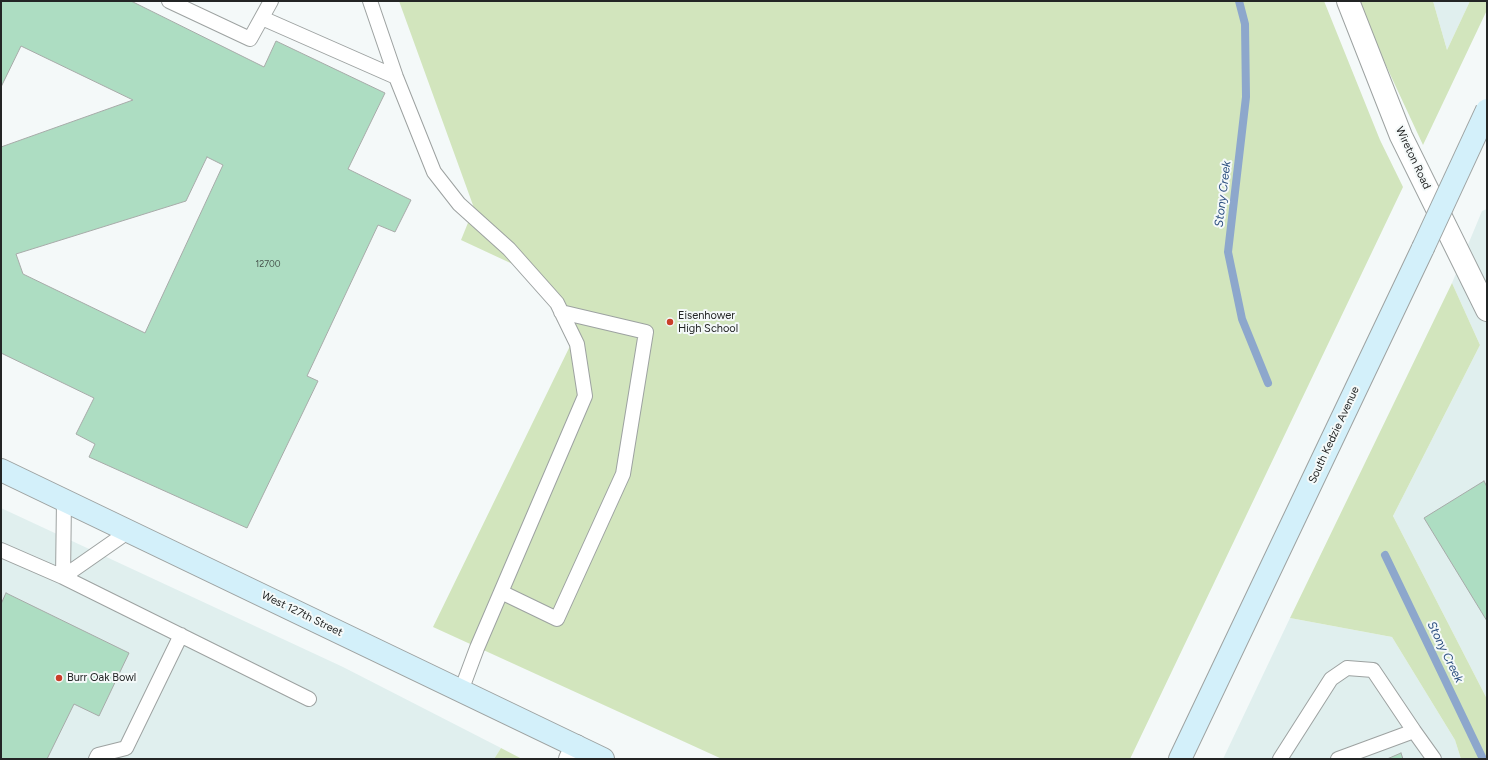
<!DOCTYPE html>
<style>
body{margin:0}
#map{position:relative;width:1488px;height:760px;overflow:hidden;background:#f4f9f9;font-family:Figtree,sans-serif}
canvas{display:block}
.frame{position:absolute;inset:0;border:2px solid #232525;pointer-events:none}
</style>
<div id="map">
<canvas width="1488" height="760"></canvas>
<div class="frame"></div>
</div>
<script>
const context = document.querySelector('canvas').getContext('2d');
context.lineJoin = 'round';
function fill(path, color) {
  context.fillStyle = color;
  context.fill(path, 'evenodd');
}
function toPath(rows) {
  const path = new Path2D();
  for (const r of rows) {
    path.moveTo(r[0], r[1]);
    for (let i = 2; i < r.length; i += 2) path.lineTo(r[i], r[i + 1]);
  }
  return path;
}
function trace(path, color, width, dash) {
  context.strokeStyle = color;
  context.lineWidth = width;
  context.lineCap = dash ? 'butt' : 'round';
  context.setLineDash(dash || []);
  context.stroke(path);
}
function drawText(font, color, halo, rows, align = 'center') {
  context.font = font + ' Figtree,sans-serif';
  context.lineWidth = 4;
  context.setLineDash([]);
  context.textBaseline = 'middle';
  context.strokeStyle = halo;
  context.fillStyle = color;
  for (const [text, x, y, turn = 0] of rows) {
    context.save();
    context.translate(x, y);
    context.rotate((+turn || 0) * Math.PI / 180);
    context.textAlign = isNaN(turn) ? turn : align;
    if (halo) context.strokeText(text, 0, 0);
    context.fillText(text, 0, 0);
    context.restore();
  }
}
const built = toPath([
 [1433,1,1470,1,1447,50],
 [1487,209,1487,699,1393,516,1480,345,1452,283,1482,211],
 [1,508,343,667,501,748,494,759,1,759],
 [1290,618,1392,637,1455,740,1461,759,1223,759]
]);
const green = toPath([
 [399,1,1324,1,1380,140,1403,187,1130,759,722,759,433,627,570,346,573,327,534,274,461,240,474,208],
 [1356,1,1433,1,1447,50,1470,1,1487,1,1487,10,1423,145],
 [1452,283,1480,345,1393,516,1487,699,1487,759,1461,759,1455,740,1392,637,1290,618],
 [501,748,522,759,494,759]
]);
const stream = toPath([
 [1239,1,1245,24,1246,97,1228,252,1242,319,1268,383],
 [1385,555,1483,759]
]);
const building = toPath([
 [1,1,131,1,264,67,276,41,385,93,348,169,411,200,395,232,378,225,307,376,318,381,247,528,89,457,95,444,76,434,94,398,1,353,1,147,133,100,21,46,1,87,1,1],
 [207,157,223,165,145,333,23,274,16,254,186,201,207,157],
 [1484,481,1487,487,1487,621,1424,518,1484,481],
 [6,593,129,653,99,716,74,704,47,759,1,759,1,604,6,593],
 [1401,753,1403,759,1387,759,1401,753]
]);
const service = toPath([
 [169,1,250,39,271,1],
 [370,1,396,77,434,172,459,204,509,249,557,303,577,344,585,396,477,648,461,691],
 [262,18,396,77],
 [1,550,63,577,309,699],
 [63,577,129,531],
 [63,577,64,500],
 [501,592,557,619,623,474,646,332,561,312],
 [96,759,98,755,126,748,181,635],
 [1280,759,1331,679,1347,668,1373,670,1414,731,1434,759],
 [1338,759,1414,731]
]);
const minor = toPath([
 [570,759,576,746]
]);
const tertiary = toPath([
 [1348,1,1401,136,1487,310]
]);
const secondary = toPath([
 [1,470,603,759],
 [1180,759,1423,248]
]);
const secondaryBridge = toPath([
 [1423,248,1487,110]
]);
const markers = [
 [670,322,4,"#ca3e29"],
 [59,678,4,"#ca3e29"]
];
const numberNames = [
 ["12700",268,264]
];
const streetNames = [
 ["Wireton Road",1413,158,65],
 ["South Kedzie Avenue",1334,435,-65],
 ["West 127th Street",302,614,26]
];
const poiNames = [
 ["Eisenhower",678,316],
 ["High School",678,329],
 ["Burr Oak Bowl",67,678]
];
const waterNames = [
 ["Stony Creek",1223,194,-83],
 ["Stony Creek",1445,652,64]
];
fill(built, '#e0efee');
fill(green, '#d2e5bd');
trace(stream, '#8da7cc', 8);
fill(building, '#adddc2');
trace(building, '#a7aba9', 1);
trace(service, '#9da2a1', 16);
trace(minor, '#9da2a1', 24);
trace(tertiary, '#9da2a1', 24);
trace(secondary, '#9da2a1', 24);
trace(service, '#fff', 14);
trace(minor, '#fff', 22);
trace(tertiary, '#fff', 22);
trace(secondary, '#d3f0fa', 22);
trace(secondaryBridge, '#9da2a1', 24, []);
trace(secondaryBridge, '#d3f0fa', 22);
for (const [x, y, r, color] of markers) {
  const dot = new Path2D();
  dot.arc(x, y, r, 0, 2 * Math.PI);
  context.fillStyle = color;
  context.fill(dot);
  trace(dot, '#f4f9f9', 1.5);
}
drawText('9px', '#46534c', null, numberNames);
drawText('11px', '#232525', '#f4f9f9', streetNames);
drawText('11px', '#232525', '#f4f9f9', poiNames, 'left');
drawText('italic 12px', '#2d5081', '#f4f9f9', waterNames);
</script>
